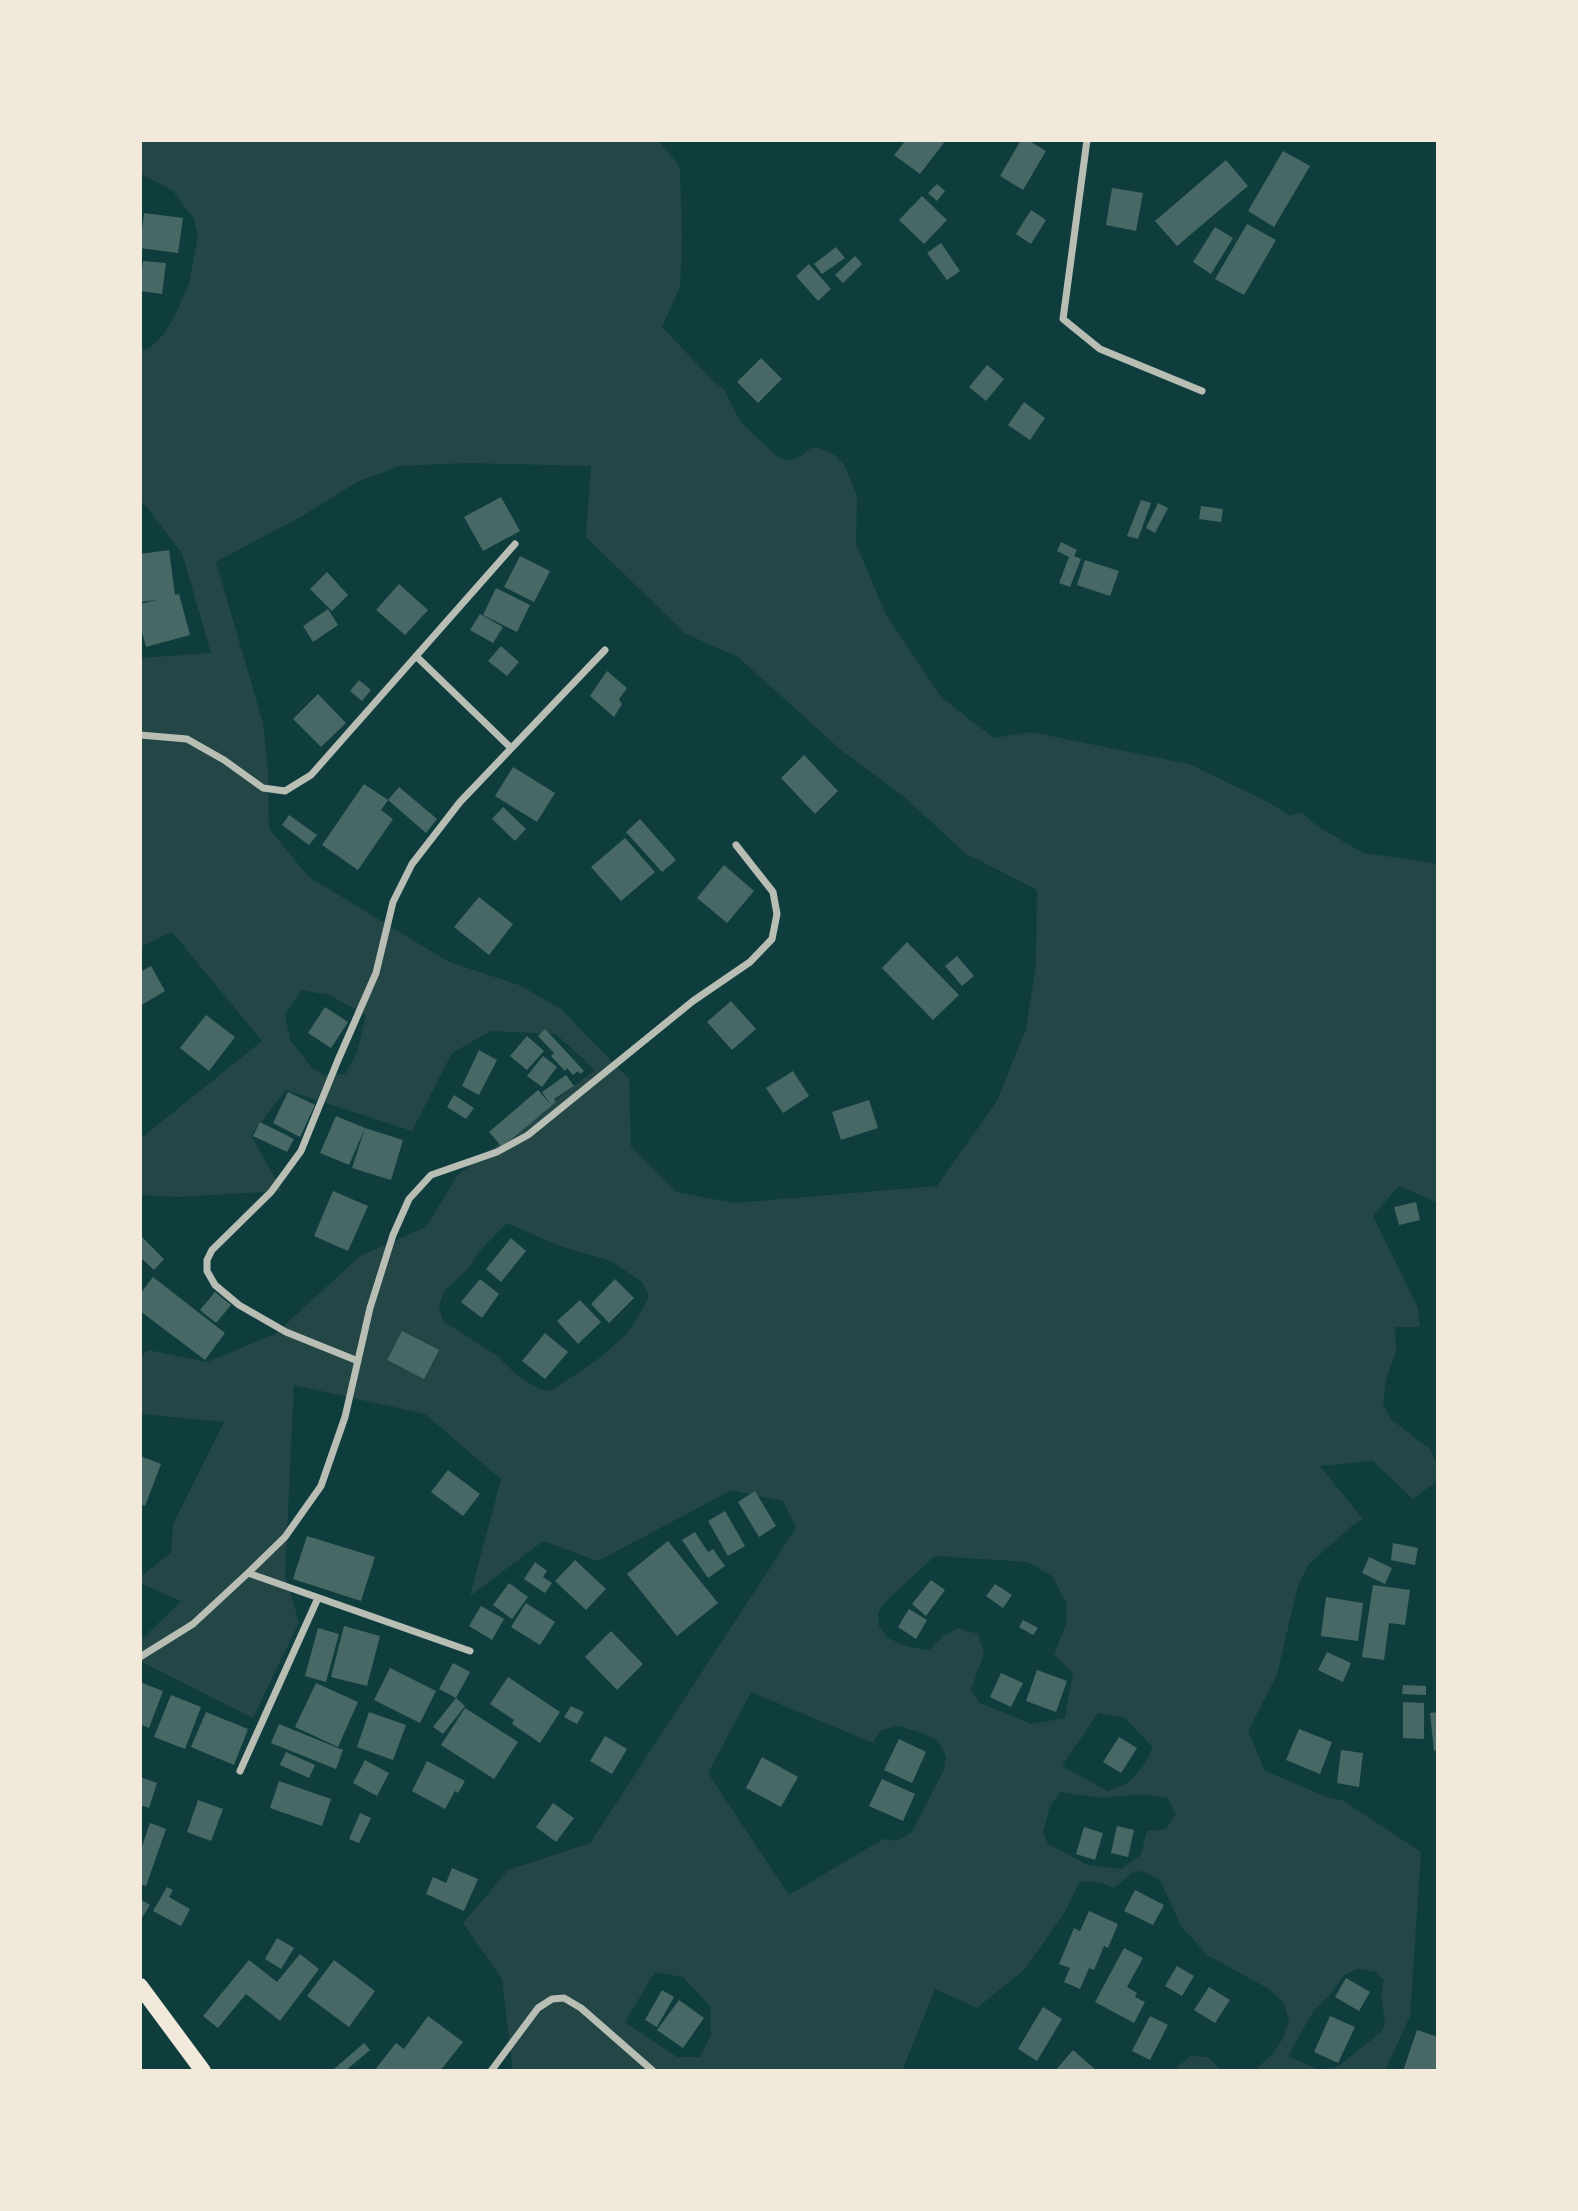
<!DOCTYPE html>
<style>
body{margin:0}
#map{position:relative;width:1578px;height:2211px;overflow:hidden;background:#0f3d3e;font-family:Poppins,sans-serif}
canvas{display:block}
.frame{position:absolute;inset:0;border:142px solid #f1e9da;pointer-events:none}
</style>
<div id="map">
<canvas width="1578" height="2211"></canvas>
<div class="frame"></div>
</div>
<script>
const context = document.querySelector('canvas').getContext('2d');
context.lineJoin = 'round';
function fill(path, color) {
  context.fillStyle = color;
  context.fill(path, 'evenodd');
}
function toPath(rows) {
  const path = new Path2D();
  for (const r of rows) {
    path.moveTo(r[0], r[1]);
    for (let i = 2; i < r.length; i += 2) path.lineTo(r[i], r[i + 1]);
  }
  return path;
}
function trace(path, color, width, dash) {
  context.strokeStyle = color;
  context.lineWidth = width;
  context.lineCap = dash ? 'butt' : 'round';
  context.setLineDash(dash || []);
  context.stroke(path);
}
const green = toPath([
 [140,140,657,140,675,160,680,170,682,238,680,287,662,327,714,382,723,388,740,421,773,453,786,461,800,457,812,447,818,448,833,454,844,464,857,497,856,544,886,615,942,698,994,738,1031,732,1189,764,1268,802,1290,816,1302,812,1317,826,1363,853,1429,862,1438,865,1438,1203,1399,1186,1373,1216,1418,1308,1420,1327,1395,1327,1396,1351,1386,1380,1383,1404,1392,1420,1430,1449,1438,1467,1438,1480,1413,1499,1373,1461,1320,1466,1363,1519,1353,1525,1309,1564,1298,1585,1277,1675,1248,1731,1265,1771,1330,1798,1342,1800,1421,1852,1410,2016,1385,2071,1254,2071,1274,2052,1283,2038,1289,2021,1284,2003,1269,1989,1207,1955,1181,1926,1160,1880,1145,1872,1134,1871,1114,1888,1102,1883,1080,1881,1065,1912,1025,1969,977,2008,935,1989,902,2071,513,2071,502,1979,463,1923,508,1870,590,1843,796,1528,783,1501,732,1490,598,1561,543,1541,470,1596,501,1479,425,1414,294,1385,285,1575,299,1622,253,1718,140,1661,140,1641,181,1601,140,1583,140,1577,171,1553,173,1524,224,1422,140,1414,140,1358,148,1350,207,1362,275,1334,360,1256,426,1227,458,1175,595,1070,556,1034,491,1031,452,1053,412,1131,286,1090,251,1135,282,1191,178,1197,140,1195,140,1139,262,1041,172,932,140,947,140,658,211,653,182,553,140,499,140,351,150,348,163,335,174,318,189,283,198,236,194,219,173,191,140,173],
 [467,463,591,466,586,537,686,634,738,657,842,751,902,795,965,853,1037,890,1036,965,1026,1029,997,1101,937,1186,734,1203,676,1192,631,1147,629,1079,560,1008,519,985,449,962,309,877,269,829,268,771,263,723,216,562,302,516,359,481,400,466],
 [301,990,329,995,366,1015,357,1053,345,1074,324,1075,313,1069,290,1040,285,1014],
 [507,1223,559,1246,611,1261,642,1282,649,1295,645,1305,627,1334,597,1360,551,1391,539,1389,518,1376,496,1355,446,1323,443,1320,439,1306,444,1291,466,1271,479,1252],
 [935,1556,1028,1562,1052,1576,1067,1604,1066,1624,1054,1654,1073,1673,1065,1718,1031,1724,980,1703,971,1690,984,1653,978,1634,958,1628,943,1636,929,1650,908,1647,888,1638,879,1626,878,1613,884,1603],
 [751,1692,873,1743,881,1730,899,1726,927,1735,939,1742,946,1757,944,1770,911,1833,897,1841,883,1839,789,1895,708,1773],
 [1098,1713,1125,1718,1153,1748,1143,1766,1128,1783,1112,1789,1109,1792,1062,1766],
 [1060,1792,1102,1798,1139,1794,1168,1798,1176,1814,1166,1829,1147,1831,1141,1855,1121,1869,1088,1865,1048,1844,1043,1832,1050,1806],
 [1357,1969,1376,1972,1384,1980,1381,1994,1385,2024,1381,2032,1339,2066,1319,2070,1288,2056,1314,2010,1329,1996,1344,1975],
 [655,1972,683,1977,711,2007,711,2035,700,2057,677,2057,625,2022],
 [1190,2056,1208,2057,1222,2071,1173,2071]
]);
const building = toPath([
 [906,140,946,140,920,174,894,155],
 [1021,140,1028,140,1046,151,1023,190,1000,176],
 [1283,151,1310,166,1274,227,1248,211],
 [1226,160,1248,186,1177,246,1155,221],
 [937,184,945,191,937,201,928,193],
 [1112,188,1143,193,1136,231,1106,225],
 [922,196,947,220,924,244,899,220],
 [1031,210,1046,220,1031,244,1016,234],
 [144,213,183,218,178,253,140,248],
 [1247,224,1276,240,1244,295,1215,279],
 [1215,227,1233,238,1211,274,1193,262],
 [941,243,960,271,947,280,927,253],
 [836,247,845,258,822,274,814,264],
 [855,256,862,264,843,283,835,275],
 [143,261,166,263,162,294,140,291],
 [809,264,831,289,818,301,796,276],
 [761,358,782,379,758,403,737,382],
 [987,365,1004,379,986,401,969,387],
 [1024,402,1045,418,1030,440,1008,425],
 [501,497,520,531,483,551,464,517],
 [1141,500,1151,503,1138,539,1127,536],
 [1158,503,1168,508,1155,533,1146,528],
 [1201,506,1223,509,1221,522,1199,519],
 [1061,542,1077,550,1074,556,1081,559,1070,587,1059,583,1069,557,1057,551],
 [169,550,175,595,179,594,190,635,146,647,140,624,140,604,156,600,140,602,140,554],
 [520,556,550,571,534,602,504,587],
 [1085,560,1119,571,1110,596,1077,585],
 [327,572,348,595,332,611,310,589],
 [399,584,428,610,405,635,376,610],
 [496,588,530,605,517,632,483,615],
 [328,609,338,625,313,642,303,626],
 [480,614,503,627,493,643,470,630],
 [501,646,519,662,507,676,488,661],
 [607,671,627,688,619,699,622,704,614,717,590,696],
 [359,680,371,690,362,701,350,691],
 [318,694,346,723,321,747,293,719],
 [804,755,838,791,815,814,781,778],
 [513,767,555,793,537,822,495,796],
 [364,784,388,800,381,810,393,819,358,870,322,845],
 [399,787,437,819,426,833,388,800],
 [503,807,526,829,515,841,492,819],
 [289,815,317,835,309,845,282,825],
 [640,819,676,860,662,872,626,832],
 [625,838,655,872,621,901,591,867],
 [724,865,754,891,727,923,697,898],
 [479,897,513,924,489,955,454,927],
 [907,942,959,995,933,1020,882,968],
 [957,956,974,976,962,986,945,966],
 [151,966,165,991,140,1006,140,972],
 [731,1001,756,1029,732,1050,707,1022],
 [325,1007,348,1022,331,1048,308,1033],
 [206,1015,235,1037,209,1071,180,1048],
 [545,1029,584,1071,580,1074,578,1071,573,1075,567,1068,565,1071,551,1056,554,1053,538,1036],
 [527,1036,544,1051,527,1070,510,1056],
 [479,1050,497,1060,479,1095,462,1086],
 [543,1056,557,1067,542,1087,527,1076],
 [793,1071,809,1096,783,1113,766,1088],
 [566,1075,574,1086,554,1099,556,1102,502,1147,489,1132,538,1090,551,1105,542,1092],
 [288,1092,315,1105,300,1137,273,1123],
 [454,1095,474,1108,466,1119,447,1107],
 [869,1100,878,1128,841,1140,832,1112],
 [336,1116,365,1128,349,1165,320,1153],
 [260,1122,294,1139,287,1152,253,1136],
 [365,1128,403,1140,391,1180,352,1168],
 [333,1191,368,1206,348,1251,314,1236],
 [1416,1202,1420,1220,1399,1225,1394,1207],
 [140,1235,164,1259,154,1270,140,1257],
 [511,1238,526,1251,501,1282,486,1269],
 [153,1277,225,1333,205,1360,140,1311,140,1294],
 [480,1279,499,1294,482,1318,461,1302],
 [615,1279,634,1298,609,1323,591,1304],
 [215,1292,231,1305,216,1323,200,1310],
 [580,1300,601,1322,578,1344,557,1321],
 [402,1331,439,1350,424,1379,387,1360],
 [545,1333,568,1352,545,1379,522,1361],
 [140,1456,161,1464,145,1506,140,1504],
 [448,1470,480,1494,463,1516,431,1492],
 [755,1491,776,1526,759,1537,738,1502],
 [725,1511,745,1546,728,1556,708,1521],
 [695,1532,708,1552,713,1549,725,1566,708,1578,682,1540],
 [307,1536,375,1557,361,1601,293,1579],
 [668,1541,718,1603,677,1636,627,1574],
 [1393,1543,1418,1548,1415,1565,1391,1560],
 [1369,1557,1392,1568,1385,1584,1362,1573],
 [575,1560,606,1589,586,1610,555,1581],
 [535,1562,547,1571,543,1577,552,1583,545,1593,524,1579],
 [931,1580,945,1590,926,1616,912,1604],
 [509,1583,528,1597,512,1619,493,1605],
 [995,1584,1012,1595,1003,1608,986,1596],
 [1373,1585,1410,1590,1405,1625,1389,1623,1384,1660,1362,1657],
 [1326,1597,1363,1603,1358,1641,1321,1636],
 [526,1603,555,1622,540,1645,511,1627],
 [481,1606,504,1619,492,1640,469,1626],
 [909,1609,927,1620,916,1639,898,1627],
 [1023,1620,1038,1628,1033,1635,1019,1627],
 [344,1626,380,1636,367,1686,331,1677],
 [318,1628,339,1634,326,1682,305,1676],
 [611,1631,643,1664,617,1690,585,1657],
 [1327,1652,1351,1663,1343,1682,1318,1670],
 [453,1663,470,1672,456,1698,439,1689],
 [390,1668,436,1691,420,1723,374,1700],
 [1037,1670,1067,1681,1056,1712,1026,1701],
 [1001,1673,1023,1683,1011,1707,990,1697],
 [508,1677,560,1712,540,1743,512,1724,514,1720,490,1704],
 [140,1682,163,1691,149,1728,140,1724],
 [316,1683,358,1702,338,1747,295,1727],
 [1403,1685,1426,1686,1426,1695,1402,1694],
 [171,1695,201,1707,185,1749,154,1737],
 [456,1698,465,1706,443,1734,433,1727],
 [1403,1702,1424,1703,1424,1739,1403,1738],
 [571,1706,584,1712,577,1724,564,1717],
 [465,1708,518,1742,494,1779,441,1745],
 [206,1712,248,1729,234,1765,191,1747],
 [369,1712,406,1725,393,1760,357,1747],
 [1438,1712,1438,1750,1434,1751,1430,1713],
 [279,1724,343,1750,336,1769,271,1743],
 [1299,1729,1332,1742,1320,1774,1286,1760],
 [605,1736,627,1749,612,1774,590,1761],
 [1119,1737,1137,1748,1121,1773,1103,1762],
 [899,1739,926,1752,912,1783,884,1770],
 [1341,1750,1363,1753,1359,1787,1337,1783],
 [286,1752,315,1765,309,1778,280,1765],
 [762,1757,798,1777,781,1807,746,1788],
 [365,1760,389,1773,377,1796,353,1783],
 [427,1761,465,1781,458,1793,455,1791,445,1809,412,1791],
 [140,1777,157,1783,149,1808,140,1805],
 [882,1779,915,1794,903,1821,869,1806],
 [279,1781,331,1799,322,1826,270,1808],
 [198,1800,223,1809,211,1841,187,1832],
 [553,1803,574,1818,556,1842,536,1827],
 [360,1813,371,1818,359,1843,349,1839],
 [150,1823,166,1829,146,1886,140,1884,140,1852],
 [1117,1826,1134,1830,1128,1857,1111,1853],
 [1084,1827,1103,1833,1095,1860,1076,1854],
 [452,1868,478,1879,464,1911,426,1894,433,1877,446,1883],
 [167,1887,173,1890,169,1897,190,1909,181,1926,153,1911],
 [1135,1890,1164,1905,1153,1925,1124,1911],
 [140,1899,150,1905,140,1921],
 [1089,1911,1118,1924,1108,1948,1104,1946,1094,1970,1089,1968,1080,1989,1064,1982,1070,1968,1059,1964,1074,1928,1080,1931],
 [277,1938,294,1948,281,1969,265,1959],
 [1124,1948,1143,1958,1127,1987,1137,1993,1135,1997,1145,2002,1134,2023,1095,2002],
 [300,1954,319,1969,280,2021,246,1994,218,2028,203,2016,249,1960,277,1982],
 [334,1960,375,1991,349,2027,307,1996],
 [1177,1966,1194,1976,1182,1996,1165,1986],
 [1346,1978,1370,1992,1359,2011,1335,1997],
 [1209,1987,1230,2000,1215,2023,1194,2010],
 [662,1990,674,1997,657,2027,645,2020],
 [679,2000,704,2018,683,2048,657,2030],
 [1043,2007,1062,2019,1037,2061,1018,2049],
 [428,2016,463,2042,440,2071,374,2071,396,2043,404,2049],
 [1150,2016,1168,2025,1150,2060,1132,2051],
 [1330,2016,1355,2027,1338,2063,1314,2052],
 [1417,2030,1438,2037,1438,2071,1403,2071],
 [364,2043,370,2050,345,2071,335,2071,334,2069],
 [1073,2050,1097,2071,1055,2071]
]);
const minor = toPath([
 [1087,140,1063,319,1100,349,1202,391],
 [416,656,510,747],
 [140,735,187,739,224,760,263,788,285,791,311,775,515,544],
 [358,1361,286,1332,239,1305,215,1285,207,1271,207,1260,212,1250,271,1192,301,1151,338,1060,376,973,393,902,412,864,460,802,605,650],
 [248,1573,285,1537,321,1486,345,1417,370,1308,393,1235,409,1199,431,1175,497,1152,528,1135,693,1001,750,962,772,939,777,914,773,892,736,845],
 [140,1657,193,1624,248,1573,470,1651],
 [240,1771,318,1598],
 [491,2071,538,2008,552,1999,564,1998,581,2008,653,2071]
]);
const trunk = toPath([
 [140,1986,203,2071]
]);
fill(green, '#244646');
fill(building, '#486865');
trace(minor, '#b8beb3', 7);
trace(trunk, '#f1e9da', 16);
</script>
